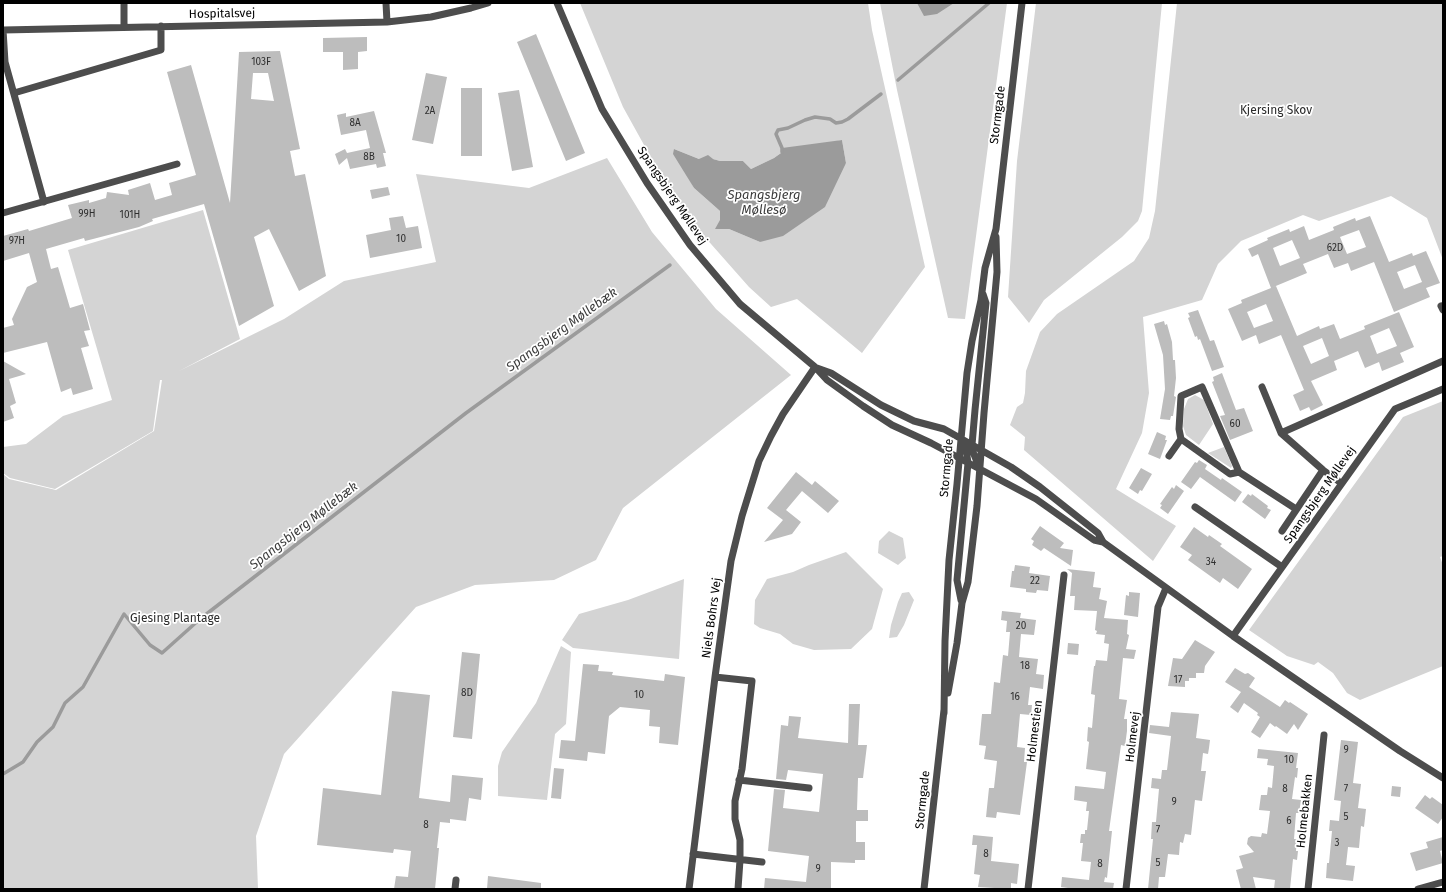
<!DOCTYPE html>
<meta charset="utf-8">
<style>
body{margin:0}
#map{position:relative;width:1446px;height:892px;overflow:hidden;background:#fff;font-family:"Fira Sans",sans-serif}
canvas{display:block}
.frame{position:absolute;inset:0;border:4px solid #000;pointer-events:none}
</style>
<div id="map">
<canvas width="1446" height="892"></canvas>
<div class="frame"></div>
</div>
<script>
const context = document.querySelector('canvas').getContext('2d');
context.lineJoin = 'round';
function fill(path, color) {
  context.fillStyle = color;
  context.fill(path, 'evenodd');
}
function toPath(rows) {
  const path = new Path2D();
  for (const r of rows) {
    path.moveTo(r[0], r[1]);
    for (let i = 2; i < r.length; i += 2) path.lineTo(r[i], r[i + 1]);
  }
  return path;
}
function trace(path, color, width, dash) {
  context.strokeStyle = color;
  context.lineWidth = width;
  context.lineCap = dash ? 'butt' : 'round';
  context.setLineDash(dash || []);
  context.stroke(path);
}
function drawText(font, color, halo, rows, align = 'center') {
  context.font = font + ' "Fira Sans",sans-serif';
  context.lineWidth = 3.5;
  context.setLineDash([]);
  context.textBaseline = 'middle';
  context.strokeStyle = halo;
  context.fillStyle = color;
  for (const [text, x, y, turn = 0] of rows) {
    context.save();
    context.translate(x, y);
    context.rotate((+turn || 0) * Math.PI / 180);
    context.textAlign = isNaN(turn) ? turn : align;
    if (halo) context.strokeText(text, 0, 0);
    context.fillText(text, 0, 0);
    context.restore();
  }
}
const green = toPath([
 [580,3,868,3,872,30,925,267,862,353,797,299,771,307,749,287,696,227,659,172,623,107],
 [842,140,846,163,760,242,729,229,720,220,720,211,694,188,674,149,699,159,713,159,720,161,743,161,751,169,774,158,781,153],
 [880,3,1007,3,965,319,948,318,897,90],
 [1036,3,1162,3,1142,211,1138,221,1122,237,1044,300,1029,323,1008,297,1017,161],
 [1177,3,1443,3,1443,260,1427,218,1391,196,1319,221,1303,215,1241,241,1218,264,1202,300,1143,317,1149,393,1142,433,1116,489,1176,526,1153,561,1024,450,1025,437,1010,425,1017,407,1023,403,1025,393,1026,371,1040,332,1057,314,1134,261,1149,238,1155,211],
 [607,158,652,232,716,309,791,375,623,508,596,560,554,580,475,585,416,607,284,754,256,836,258,889,3,889,3,474,9,479,56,490,154,431,162,380,160,380,153,431,55,489,10,478,3,473,3,447,26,444,63,416,112,400,68,250,203,210,240,339,179,371,284,319,344,281,436,262,416,174,529,188],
 [1195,395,1204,400,1213,424,1199,445,1186,435,1183,426,1184,409,1188,399],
 [1443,401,1443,556,1440,557,1443,565,1443,666,1360,700,1347,693,1333,673,1318,662,1314,665,1287,656,1249,630,1403,417],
 [1224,447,1232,466,1231,468,1208,453],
 [889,531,903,538,906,558,898,565,878,553,879,541],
 [846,552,883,589,872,629,851,649,814,650,793,644,780,634,760,628,754,624,755,600,767,579,793,572,809,565],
 [684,579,679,659,573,648,562,640,579,614,628,600],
 [909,592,914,600,904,625,897,637,889,638,891,625,898,602,902,593],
 [561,646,571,652,566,724,555,734,547,800,498,796,498,766,502,752,536,703]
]);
const water = toPath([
 [917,3,954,3,937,14,924,16],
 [842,140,846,163,825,207,783,236,760,242,729,229,715,229,720,220,720,211,694,188,673,154,674,149,699,159,708,155,713,159,720,161,743,161,751,169,774,158,781,153,782,148]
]);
const stream = toPath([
 [898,80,989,3],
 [782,152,782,148,776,134,778,130,788,128,805,120,815,117,830,119,836,123,842,122,848,119,881,94],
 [3,774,23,762,37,742,53,727,65,703,83,687,124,614,150,645,162,653,200,619,466,413,670,265]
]);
const building = toPath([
 [536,34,585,153,566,161,517,42],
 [367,37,367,51,358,52,358,69,343,70,343,52,323,52,323,38],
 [280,51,300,149,290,151,295,176,305,174,326,276,299,291,269,229,254,237,274,306,239,326,204,204,152,219,153,221,139,227,93,239,85,241,84,238,46,249,51,269,58,267,70,308,83,304,90,330,84,331,89,346,81,348,93,389,73,395,71,388,61,392,47,342,3,353,3,328,14,325,12,319,27,287,37,282,29,253,3,261,3,236,28,229,29,231,72,218,68,205,89,200,89,203,106,198,107,192,129,195,128,190,150,183,155,200,172,195,169,183,196,175,167,72,191,65,230,203,239,52],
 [253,73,268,73,274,101,251,99],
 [426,73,447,77,433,144,412,140],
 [461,88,482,88,482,156,461,156],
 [519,90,533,167,512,171,498,93],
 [374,111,386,153,383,153,386,166,377,168,376,164,350,169,347,158,339,165,335,154,345,149,347,153,370,148,366,130,341,135,337,115,346,113,346,117],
 [388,187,390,195,372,199,370,190],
 [403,216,406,228,418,226,422,248,370,258,366,235,391,230,389,218],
 [1370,216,1389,262,1412,253,1413,256,1426,251,1440,283,1426,288,1430,297,1394,312,1374,262,1351,271,1348,263,1334,268,1328,254,1303,264,1307,273,1271,288,1258,254,1252,257,1248,249,1268,240,1267,238,1289,229,1290,232,1304,226,1309,240,1334,230,1333,227,1355,218,1356,221],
 [1359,230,1366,247,1347,254,1340,237],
 [1292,240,1300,258,1280,266,1273,248],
 [1415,265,1422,282,1404,289,1397,272],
 [1276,286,1297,336,1319,326,1320,329,1334,324,1340,339,1365,329,1364,326,1399,312,1414,347,1400,353,1404,362,1382,371,1379,362,1365,368,1358,351,1334,361,1337,370,1311,381,1323,405,1311,411,1309,407,1300,411,1293,395,1304,390,1281,335,1259,344,1256,335,1242,341,1228,309,1242,303,1241,300],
 [1266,304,1273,321,1254,328,1247,312],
 [1389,328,1397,346,1377,354,1370,336],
 [1322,338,1329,356,1311,364,1303,346],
 [1198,310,1210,341,1214,340,1224,367,1212,371,1200,339,1198,340,1197,336,1195,337,1188,318,1190,317,1188,313],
 [1164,321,1165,325,1167,324,1172,342,1173,360,1175,360,1176,378,1174,396,1176,397,1173,416,1171,416,1170,420,1160,419,1165,389,1163,355,1154,324],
 [3,361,26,374,9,379,16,403,10,406,14,418,3,422],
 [1222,373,1236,410,1244,408,1253,431,1230,440,1220,416,1225,415,1212,382,1214,381,1213,377],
 [1157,432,1166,436,1165,440,1167,440,1160,459,1148,454],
 [1199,460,1207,465,1205,469,1221,480,1222,478,1242,492,1235,502,1200,477,1191,489,1181,482,1195,462,1197,463],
 [1141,468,1152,474,1142,491,1140,490,1138,494,1129,488],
 [796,472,812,485,815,481,839,501,828,513,802,491,786,510,801,522,792,534,764,542,783,520,767,508],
 [1176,485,1184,491,1168,514,1160,508,1162,505,1160,504,1172,487,1174,489],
 [1248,494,1251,496,1252,494,1268,506,1267,508,1271,510,1265,519,1242,502],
 [1040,526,1064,543,1060,548,1073,550,1071,566,1044,548,1041,551,1032,545,1034,541,1031,539],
 [1194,527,1208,537,1209,535,1222,544,1220,546,1252,569,1238,589,1223,578,1220,583,1188,560,1192,555,1180,547],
 [1015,565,1030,567,1029,573,1050,576,1048,591,1037,590,1036,593,1026,592,1026,589,1010,587,1012,571,1014,571],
 [1067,569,1095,572,1093,587,1101,588,1099,599,1107,601,1104,618,1128,620,1127,634,1129,635,1126,649,1136,650,1134,659,1123,658,1119,699,1127,700,1124,719,1127,719,1127,731,1125,746,1121,745,1109,831,1112,831,1107,878,1105,877,1104,882,1114,883,1113,889,1075,889,1061,887,1062,877,1089,880,1091,862,1081,861,1083,843,1080,843,1081,834,1085,834,1085,830,1087,830,1089,811,1086,811,1087,802,1074,800,1075,786,1104,789,1106,772,1086,769,1089,742,1087,741,1088,727,1092,728,1095,695,1091,694,1094,666,1095,666,1096,660,1107,661,1109,644,1104,643,1105,635,1096,634,1097,631,1095,630,1097,611,1074,610,1075,596,1070,596,1072,573],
 [1129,592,1140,593,1138,617,1124,615,1126,595,1129,596],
 [1002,611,1021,613,1020,618,1036,620,1034,635,1021,634,1019,657,1038,659,1036,674,1044,675,1043,689,1030,687,1028,705,1032,705,1031,715,1020,714,1017,747,1025,748,1024,762,1027,762,1020,815,997,812,996,818,986,817,989,788,994,788,997,761,984,759,986,746,979,745,982,714,991,714,994,682,1000,683,1003,655,1008,656,1010,632,1006,632,1007,621,1001,620],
 [1195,640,1215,652,1205,666,1204,673,1196,673,1196,678,1189,678,1189,681,1185,681,1185,687,1168,686,1173,658,1182,659],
 [1068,643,1079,644,1078,655,1067,654],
 [462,652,480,654,472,739,453,737],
 [583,664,599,665,598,671,613,672,612,675,664,681,665,674,685,677,678,745,659,743,660,727,649,726,650,710,620,707,609,716,605,754,588,752,587,761,559,758,561,740,575,741],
 [1235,668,1245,674,1248,673,1255,678,1249,687,1280,707,1285,700,1289,703,1290,702,1308,714,1298,730,1294,724,1287,734,1276,726,1275,727,1270,723,1260,738,1251,732,1260,717,1257,715,1258,713,1244,703,1238,713,1230,707,1241,692,1225,682],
 [392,691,430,695,419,798,450,802,452,775,483,778,481,800,469,798,466,821,450,819,450,823,440,822,437,848,439,848,435,889,394,889,396,876,408,877,411,851,394,849,393,853,317,845,323,788,381,795],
 [849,704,860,704,858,745,867,745,863,778,858,778,857,810,868,810,868,821,856,821,856,842,865,842,865,860,855,860,855,863,831,862,831,889,764,889,765,878,806,882,809,856,768,851,774,789,785,790,783,808,819,812,823,774,788,770,786,780,776,779,781,725,788,726,789,716,801,717,798,738,848,743],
 [1171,712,1199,714,1196,738,1210,740,1209,748,1208,754,1203,753,1201,771,1206,771,1202,801,1195,800,1191,835,1185,834,1183,843,1180,842,1179,855,1168,854,1165,877,1159,877,1158,889,1148,889,1153,839,1151,839,1152,822,1156,822,1159,789,1151,788,1152,778,1161,779,1162,770,1167,770,1171,736,1149,733,1150,725,1169,727],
 [1341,740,1358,742,1353,783,1361,784,1358,808,1366,809,1364,827,1361,826,1359,848,1348,847,1346,865,1355,866,1353,881,1326,878,1327,863,1329,863,1332,831,1329,831,1330,820,1339,821,1341,801,1334,800],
 [1258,749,1298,753,1296,768,1298,768,1297,778,1295,777,1292,799,1301,800,1299,813,1296,813,1294,839,1297,839,1296,851,1298,851,1297,860,1293,859,1290,889,1274,889,1275,880,1253,877,1256,889,1241,889,1236,870,1243,868,1239,856,1254,852,1247,844,1248,838,1251,836,1261,837,1262,833,1267,834,1270,811,1259,810,1261,795,1267,795,1268,787,1272,788,1274,766,1267,765,1268,759,1257,758],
 [554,768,564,769,561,799,551,798],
 [1392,786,1401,787,1400,797,1391,796],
 [1425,795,1430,799,1432,797,1443,805,1443,817,1438,824,1415,808],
 [973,835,993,837,991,861,1019,864,1017,884,1011,883,1011,889,978,887,980,875,974,874,977,845,972,845],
 [1443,837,1443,850,1440,851,1443,863,1416,871,1410,853,1428,848,1426,842],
 [488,876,541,883,541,889,487,889]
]);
const minor = toPath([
 [386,3,387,22],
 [557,3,602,109,647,183,690,245,740,304,815,367,827,380,863,406,892,425,931,443,1036,499,1094,540,1103,542],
 [124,27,124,3],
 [3,30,387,22,431,17,471,8,488,3],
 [3,30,5,62,44,202],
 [14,93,161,50,161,26],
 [3,213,177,164],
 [1441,306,1443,310],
 [817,368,831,373,881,405,914,421,944,429,1011,467,1040,487,1098,533,1103,542,1233,636,1400,751,1443,778],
 [1262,387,1281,433,1323,470,1341,483],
 [1281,433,1443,361],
 [1169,456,1181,439],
 [979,467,973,452,972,445,975,410,986,303,983,294],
 [1239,472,1230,474,1181,439,1179,429,1181,396,1202,387,1239,472,1296,509],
 [1195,507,1282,567],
 [1282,531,1323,470],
 [961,600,957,580,968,463,966,449,961,439],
 [1233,636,1395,409,1443,389],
 [715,677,752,681,742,769,735,801,735,819,740,840,740,860,738,889],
 [948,693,957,643,962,603,968,582,977,506,984,413,997,272,996,237],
 [944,713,945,641,949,560,957,484,967,373,972,341,981,300,985,268,996,229,1022,3],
 [739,780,809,788],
 [693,854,762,862],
 [455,889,456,880],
 [689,889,715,677,731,561,742,516,759,461,771,436,783,414,815,367],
 [924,889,944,710],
 [1028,889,1064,575],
 [1126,889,1158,607,1166,588],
 [1308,889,1324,735],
 [1418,889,1443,882]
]);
const numberNames = [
 ["103F",261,62],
 ["2A",430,111],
 ["8A",355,123],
 ["8B",369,157],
 ["99H",87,214],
 ["101H",130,215],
 ["10",401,239],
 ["97H",17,241],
 ["62D",1335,248],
 ["60",1235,424],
 ["34",1211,562],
 ["22",1035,581],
 ["20",1021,626],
 ["18",1025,666],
 ["17",1178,680],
 ["8D",467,693],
 ["10",639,695],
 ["16",1015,697],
 ["9",1346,750],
 ["10",1289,760],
 ["8",1285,789],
 ["7",1346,789],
 ["9",1174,802],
 ["5",1346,817],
 ["6",1289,821],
 ["8",426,825],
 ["7",1158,830],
 ["3",1337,843],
 ["8",986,854],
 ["5",1158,863],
 ["8",1100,864],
 ["9",818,869]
];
const streetNames = [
 ["Hospitalsvej",222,14,-1],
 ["Stormgade",998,115,-83],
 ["Spangsbjerg Møllevej",672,196,56],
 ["Stormgade",947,468,-85],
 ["Spangsbjerg Møllevej",1320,495,-55],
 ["Niels Bohrs Vej",712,618,-82],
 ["Holmestien",1035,731,-83],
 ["Holmevej",1133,737,-83],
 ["Stormgade",923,800,-84],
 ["Holmebakken",1305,811,-84]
];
const parkNames = [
 ["Kjersing Skov",1276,111],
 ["Gjesing Plantage",175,619]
];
const waterNames = [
 ["Spangsbjerg",764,195],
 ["Møllesø",764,210],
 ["Spangsbjerg Møllebæk",562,330,-36],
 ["Spangsbjerg Møllebæk",304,526,-38]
];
fill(green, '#d4d4d4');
fill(water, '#9b9b9b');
trace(stream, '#9b9b9b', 3.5);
fill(building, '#bdbdbd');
trace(minor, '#4d4d4d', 7);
drawText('10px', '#2f2f2f', null, numberNames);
drawText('12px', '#000', '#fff', streetNames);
drawText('12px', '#2b2b2b', '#fff', parkNames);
drawText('italic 13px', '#3c3c3c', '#fff', waterNames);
</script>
